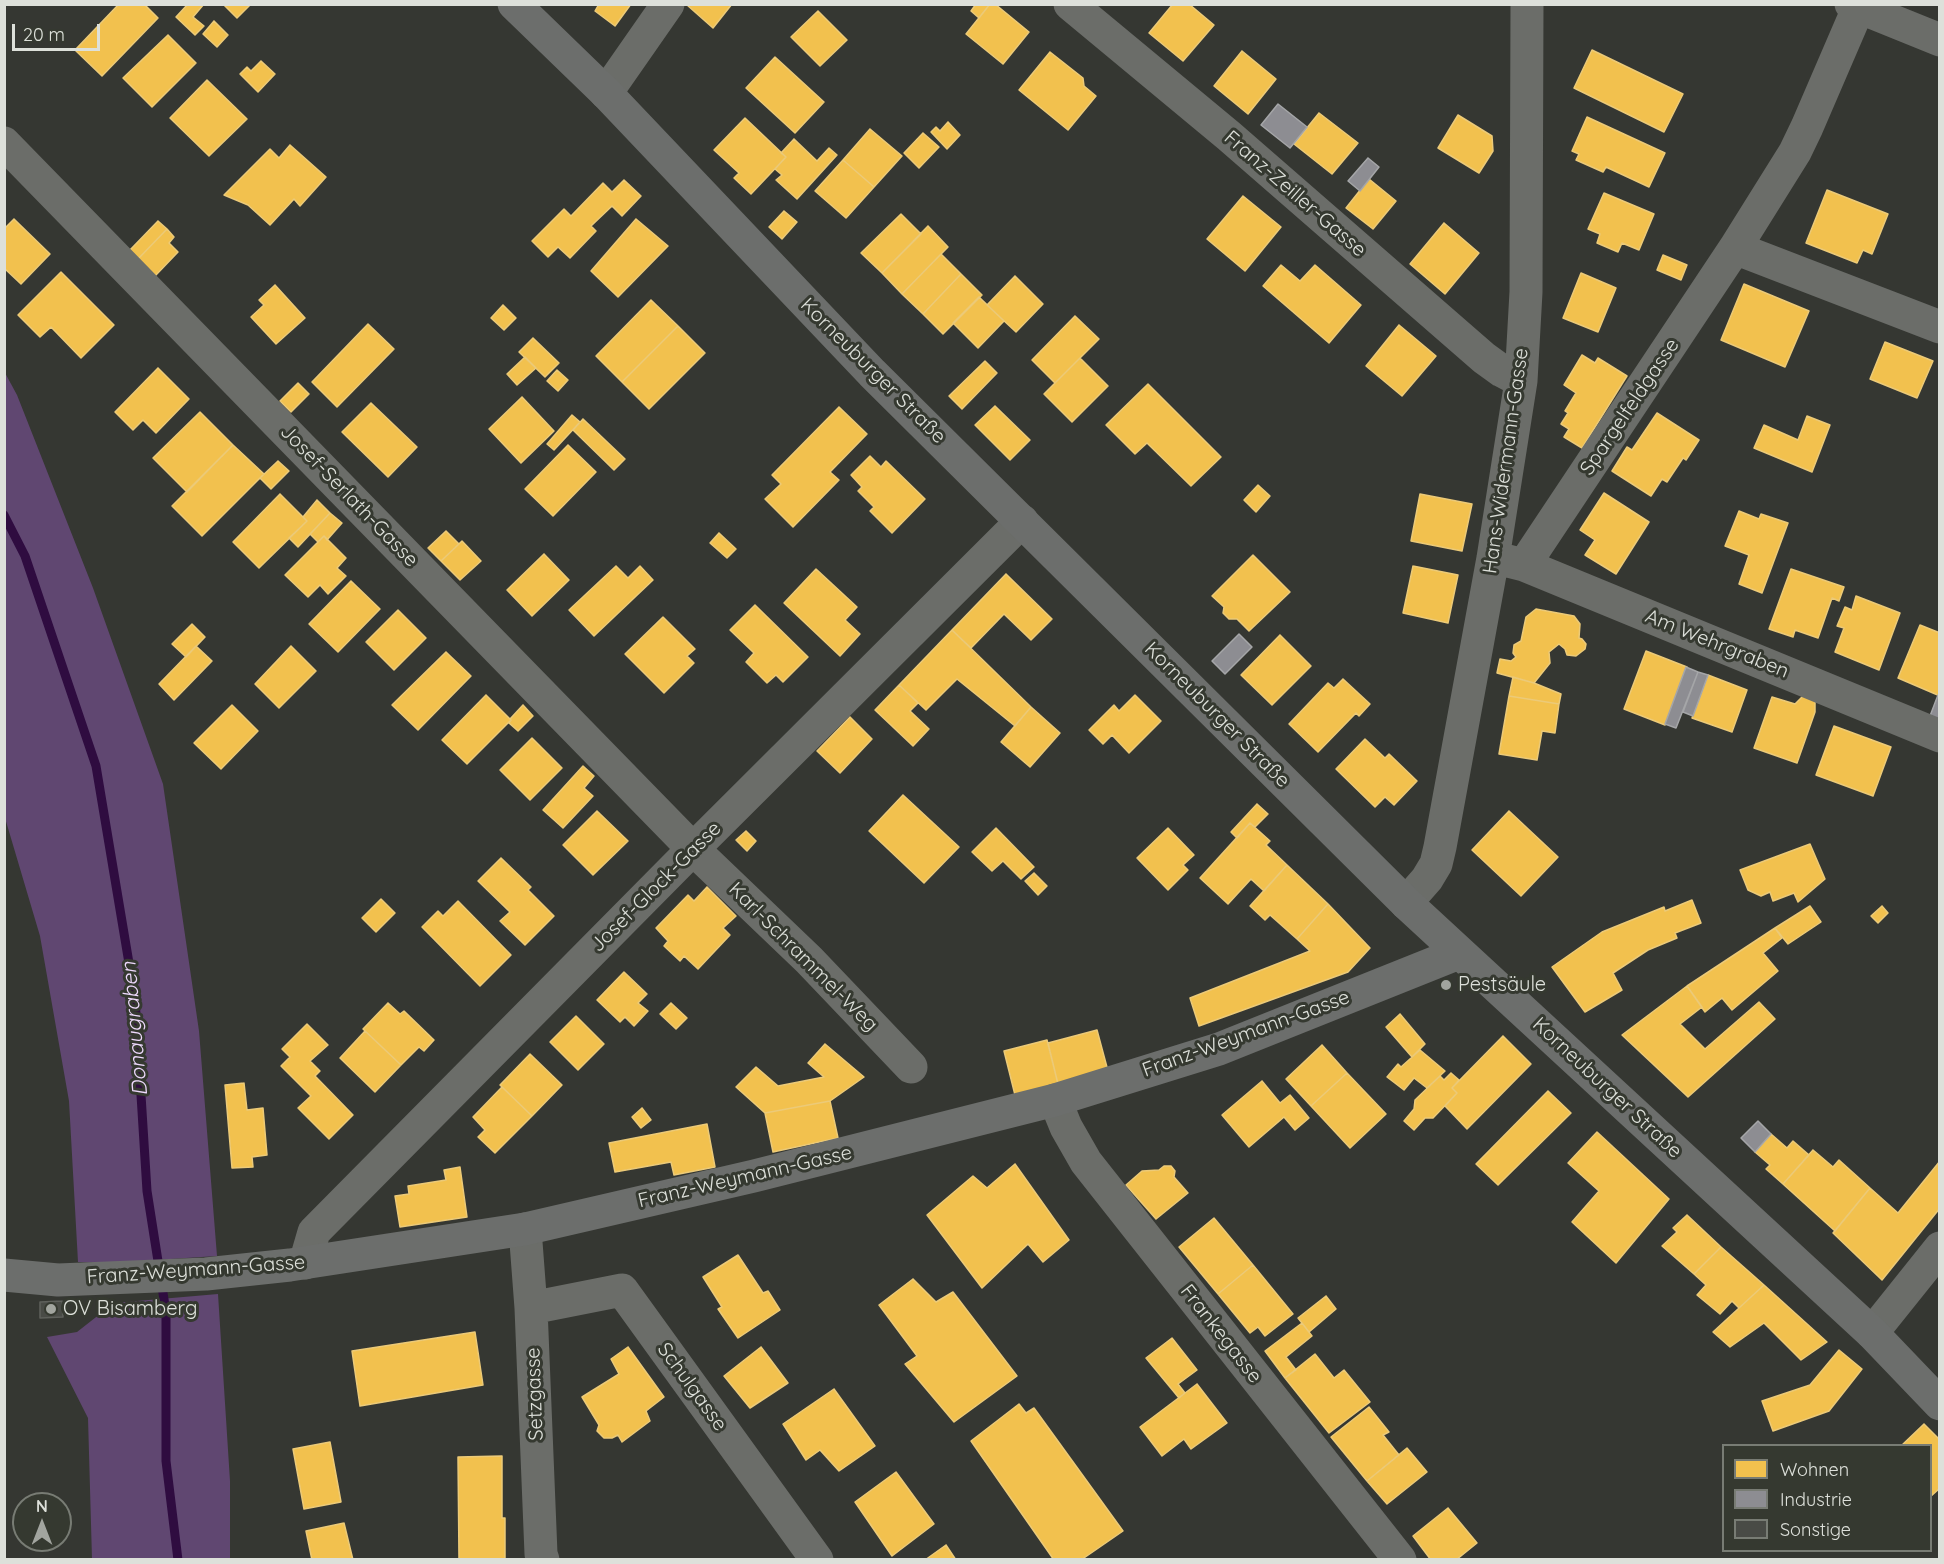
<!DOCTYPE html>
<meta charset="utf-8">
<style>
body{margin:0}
#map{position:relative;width:1944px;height:1564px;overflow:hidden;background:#353732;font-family:Quicksand,sans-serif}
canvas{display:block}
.frame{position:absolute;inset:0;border:6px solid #dde0da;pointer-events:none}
.legend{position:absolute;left:1722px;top:1444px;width:210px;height:108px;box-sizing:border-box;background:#353930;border:2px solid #787c74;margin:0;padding:8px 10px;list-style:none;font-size:18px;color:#dde0da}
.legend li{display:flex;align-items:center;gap:12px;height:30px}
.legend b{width:30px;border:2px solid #787c74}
.north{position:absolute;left:12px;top:1492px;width:60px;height:60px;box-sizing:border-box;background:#353930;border:2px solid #787c74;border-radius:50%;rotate:0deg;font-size:16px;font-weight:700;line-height:24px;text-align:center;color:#dde0da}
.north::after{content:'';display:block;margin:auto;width:21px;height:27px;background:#a2a59f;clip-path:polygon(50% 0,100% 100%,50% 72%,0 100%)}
.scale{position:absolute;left:12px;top:24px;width:88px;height:27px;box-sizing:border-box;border:3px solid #dde0da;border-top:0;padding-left:8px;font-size:18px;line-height:21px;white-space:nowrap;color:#dde0da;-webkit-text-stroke:4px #353930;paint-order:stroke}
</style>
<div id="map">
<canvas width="1944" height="1564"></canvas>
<div class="frame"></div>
<ul class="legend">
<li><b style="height:16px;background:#f2c14e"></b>Wohnen</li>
<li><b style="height:16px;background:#8d8d92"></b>Industrie</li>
<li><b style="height:16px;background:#494b46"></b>Sonstige</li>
</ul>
<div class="north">N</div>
<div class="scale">20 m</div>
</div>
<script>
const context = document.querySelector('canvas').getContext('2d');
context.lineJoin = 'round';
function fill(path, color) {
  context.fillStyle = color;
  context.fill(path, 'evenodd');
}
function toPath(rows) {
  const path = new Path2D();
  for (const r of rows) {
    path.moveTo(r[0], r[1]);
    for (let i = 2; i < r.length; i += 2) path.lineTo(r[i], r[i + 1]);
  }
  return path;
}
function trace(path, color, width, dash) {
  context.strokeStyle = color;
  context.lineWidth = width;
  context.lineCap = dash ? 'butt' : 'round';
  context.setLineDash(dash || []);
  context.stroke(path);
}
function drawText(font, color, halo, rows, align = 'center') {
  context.font = font + ' Quicksand,sans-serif';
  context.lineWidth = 6;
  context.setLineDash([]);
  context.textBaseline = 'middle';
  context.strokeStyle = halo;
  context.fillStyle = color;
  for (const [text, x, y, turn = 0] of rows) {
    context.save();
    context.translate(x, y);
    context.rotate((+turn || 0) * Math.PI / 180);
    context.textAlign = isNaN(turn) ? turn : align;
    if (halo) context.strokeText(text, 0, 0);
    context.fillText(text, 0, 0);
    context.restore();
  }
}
const green = toPath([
 [4,371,17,395,93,588,163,784,199,1031,217,1256,109,1263,78,1262,69,1101,40,936,5,818],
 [218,1294,230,1481,230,1559,92,1559,88,1418,47,1337,77,1332,114,1303]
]);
const homes = toPath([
 [119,4,144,4,158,18,102,76,75,50,119,4],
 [188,4,204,4,193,17,204,26,195,35,176,17,188,4],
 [223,4,251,4,237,18,223,4],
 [599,4,631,4,615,26,595,11,599,4],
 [732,4,713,28,687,5,687,4,732,4],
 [976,4,990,4,979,18,971,11,976,4],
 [990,4,995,4,1029,32,1003,64,966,34,990,4],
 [1173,4,1189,4,1214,25,1183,61,1149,33,1173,4],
 [818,11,847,40,820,66,791,37,818,11],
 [214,21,228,35,217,47,203,34,214,21],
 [168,35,196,63,152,107,123,78,168,35],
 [1592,50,1683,94,1664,132,1574,88,1592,50],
 [1242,51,1276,79,1248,114,1214,86,1242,51],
 [1050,52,1083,78,1084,86,1096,96,1068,130,1019,90,1050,52],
 [775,57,824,102,795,133,746,88,775,57],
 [261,61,275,74,258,92,240,74,247,67,251,71,261,61],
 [207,80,247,119,209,156,170,118,207,80],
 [1319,113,1358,143,1332,174,1294,144,1319,113],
 [1458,115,1492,136,1493,151,1479,173,1438,148,1458,115],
 [1587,117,1665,153,1649,187,1606,167,1603,172,1576,160,1579,154,1572,151,1587,117],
 [745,118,786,157,751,194,734,178,739,173,714,150,745,118],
 [948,122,960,135,947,149,931,132,936,127,940,131,948,122],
 [870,129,902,156,874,187,843,160,870,129],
 [923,133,939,147,919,168,904,153,923,133],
 [794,139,817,161,829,148,837,155,797,199,776,180,782,175,775,169,786,157,781,153,794,139],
 [290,145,326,177,300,206,294,199,270,225,248,205,224,195,270,149,279,158,290,145],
 [843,160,874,187,846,218,815,191,843,160],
 [1369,179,1396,201,1373,229,1346,208,1369,179],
 [624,180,641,196,622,216,612,206,591,226,596,231,570,258,558,247,548,257,532,241,564,209,571,216,603,183,612,192,624,180],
 [1827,190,1888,214,1872,254,1863,250,1857,263,1806,243,1827,190],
 [1604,193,1654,214,1639,250,1622,243,1618,252,1597,243,1600,234,1588,229,1604,193],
 [1243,196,1281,227,1245,271,1207,239,1243,196],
 [784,211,797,222,782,239,769,227,784,211],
 [901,214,921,234,882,273,861,253,901,214],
 [14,219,50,254,21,284,4,268,4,229,14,219],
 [636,219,668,246,618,297,591,271,636,219],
 [158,221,167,229,138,259,129,251,158,221],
 [1444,223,1479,253,1445,294,1410,264,1444,223],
 [928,226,948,247,902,294,882,273,928,226],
 [167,229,174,237,169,243,178,252,155,276,138,259,167,229],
 [941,254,961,274,923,314,902,294,941,254],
 [1663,255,1687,265,1681,280,1657,270,1663,255],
 [1281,265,1300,281,1315,265,1361,305,1329,343,1263,286,1281,265],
 [61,272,114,325,81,358,51,327,40,337,18,315,61,272],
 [1581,273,1616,288,1598,332,1563,318,1581,273],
 [961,274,982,295,943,334,923,314,961,274],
 [1015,276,1043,304,1016,332,987,305,1015,276],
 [1744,284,1809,311,1785,367,1721,340,1744,284],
 [275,285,305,318,276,344,251,317,264,305,259,300,275,285],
 [979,297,1004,321,978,348,953,323,979,297],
 [651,300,678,326,622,382,596,356,651,300],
 [503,305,516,318,504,330,491,318,503,305],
 [1075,316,1099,339,1055,383,1032,360,1075,316],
 [368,324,394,349,337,407,312,382,368,324],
 [1399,325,1436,356,1402,396,1366,366,1399,325],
 [678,326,705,353,649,409,622,382,678,326],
 [533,338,559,363,545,377,519,352,533,338],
 [1885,342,1933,361,1917,398,1870,379,1885,342],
 [1582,355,1595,363,1598,358,1627,376,1582,448,1564,437,1569,429,1561,424,1568,413,1565,411,1576,393,1564,385,1582,355],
 [525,357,536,368,517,385,507,374,525,357],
 [1080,358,1108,386,1072,422,1044,394,1080,358],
 [985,361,997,373,962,409,949,396,985,361],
 [158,368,189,399,156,433,143,420,133,430,115,412,158,368],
 [557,370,568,380,558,391,547,381,557,370],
 [298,383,309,394,291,412,280,401,298,383],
 [1148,384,1221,457,1191,486,1147,443,1135,454,1106,425,1148,384],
 [522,397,554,431,521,463,489,429,522,397],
 [371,403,417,447,388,477,342,432,371,403],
 [995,406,1030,440,1010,460,975,425,995,406],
 [839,407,867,434,830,472,839,480,793,527,765,499,781,484,772,475,839,407],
 [200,412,233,445,187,492,153,458,200,412],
 [1657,413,1699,440,1686,460,1683,458,1667,482,1662,479,1651,496,1612,471,1627,447,1632,450,1657,413],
 [572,415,580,422,554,450,547,444,572,415],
 [1807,416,1830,425,1812,472,1754,448,1764,425,1798,440,1807,416],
 [583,419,625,459,614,470,573,430,583,419],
 [233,445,264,474,202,536,172,506,233,445],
 [568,445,596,472,553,516,525,489,568,445],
 [870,456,881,467,886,461,925,499,892,533,870,511,874,507,858,491,862,487,851,475,870,456],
 [278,461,289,471,271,489,260,478,278,461],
 [1258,485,1270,496,1256,512,1244,500,1258,485],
 [1604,493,1649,522,1616,574,1585,555,1595,540,1580,530,1604,493],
 [280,494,307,521,259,568,233,542,280,494],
 [1420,494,1472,504,1462,551,1411,541,1420,494],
 [317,500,330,513,298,547,289,538,307,521,303,517,317,500],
 [1739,511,1759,519,1761,514,1788,523,1762,593,1739,584,1749,555,1725,546,1739,511],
 [330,513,342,523,327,540,324,536,318,542,310,534,330,513],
 [446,531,459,544,441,561,428,548,446,531],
 [719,533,736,549,727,558,710,543,719,533],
 [324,536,346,558,337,568,346,576,328,594,320,585,308,597,285,575,324,536],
 [462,541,481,561,460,580,441,561,462,541],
 [544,554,569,580,532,616,507,590,544,554],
 [1253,555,1290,592,1249,631,1237,619,1229,619,1223,613,1224,607,1212,596,1253,555],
 [616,566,628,578,640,566,653,580,594,636,569,610,616,566],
 [1413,566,1458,575,1448,623,1403,613,1413,566],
 [816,569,857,607,845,620,860,634,840,656,784,603,816,569],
 [1791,569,1844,587,1839,601,1832,598,1818,638,1795,630,1793,637,1769,629,1791,569],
 [1006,574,1052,619,1031,640,1004,614,971,648,952,630,1006,574],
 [351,581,380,609,338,652,309,624,351,581],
 [1856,596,1900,613,1879,670,1835,652,1844,628,1837,626,1845,607,1852,610,1856,596],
 [755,605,808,657,783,682,776,675,767,683,746,662,754,653,730,630,755,605],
 [1536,609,1574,616,1580,624,1579,638,1582,639,1586,644,1585,649,1576,656,1567,655,1565,649,1559,644,1549,652,1550,663,1534,683,1497,673,1500,659,1511,661,1516,657,1513,653,1514,645,1521,641,1526,617,1536,609],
 [398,610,426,638,394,670,366,642,398,610],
 [663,617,695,649,687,656,694,663,664,693,625,654,663,617],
 [192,624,205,637,186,657,172,644,192,624],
 [1920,625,1940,633,1940,696,1898,678,1920,625],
 [952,630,1031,707,1015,726,957,679,926,710,899,685,952,630],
 [1280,635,1311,666,1272,705,1241,675,1280,635],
 [196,646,212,661,174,700,159,684,196,646],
 [291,646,316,671,279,708,255,684,291,646],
 [1646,651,1687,667,1665,725,1624,709,1646,651],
 [446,652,471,676,418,730,392,705,446,652],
 [1708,675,1747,690,1732,732,1692,718,1708,675],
 [1513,677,1534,683,1561,694,1559,704,1509,696,1513,677],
 [1343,679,1370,704,1359,716,1356,713,1318,752,1289,724,1328,683,1334,688,1343,679],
 [899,685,918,703,910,711,929,729,913,746,875,710,899,685],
 [486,695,511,720,467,764,442,740,486,695],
 [1135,695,1161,721,1129,753,1112,735,1103,744,1089,730,1114,705,1119,711,1135,695],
 [1509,696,1559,704,1555,733,1542,731,1537,760,1499,754,1509,696],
 [1803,696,1815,700,1815,712,1797,763,1754,748,1772,697,1795,704,1803,696],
 [232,705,258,731,221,769,194,743,232,705],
 [523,705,533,716,518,731,509,723,511,720,510,719,523,705],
 [1031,707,1060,733,1030,767,1001,742,1031,707],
 [850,717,872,739,840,773,817,751,850,717],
 [1834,726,1891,747,1873,796,1816,775,1834,726],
 [532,738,562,768,530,800,500,770,532,738],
 [1365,739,1385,758,1389,754,1417,781,1394,805,1385,797,1375,807,1336,769,1365,739],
 [583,766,594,776,584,788,593,796,563,828,543,810,583,766],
 [903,795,959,847,924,883,869,831,903,795],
 [1257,804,1268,814,1255,827,1250,823,1237,838,1231,832,1257,804],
 [597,811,628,841,593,875,563,845,597,811],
 [1509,811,1558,857,1521,896,1472,850,1509,811],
 [1250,823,1270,841,1266,845,1287,865,1264,891,1251,879,1228,904,1200,878,1250,823],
 [996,828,1034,867,1021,879,1003,861,992,871,972,852,996,828],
 [1168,828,1194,855,1183,865,1188,870,1168,890,1137,858,1168,828],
 [746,831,756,841,747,851,736,840,746,831],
 [1810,844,1825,879,1798,902,1794,893,1773,901,1770,892,1761,896,1748,890,1740,870,1810,844],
 [501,858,531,887,528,890,554,916,525,945,500,921,510,912,478,881,501,858],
 [1287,865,1328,904,1297,939,1270,915,1265,920,1250,906,1287,865],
 [1034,873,1047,886,1038,895,1025,881,1034,873],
 [707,887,736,916,723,928,730,935,698,969,684,956,680,961,664,946,668,941,656,928,688,895,694,901,707,887],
 [381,899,395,913,376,932,362,918,381,899],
 [1692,900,1701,923,1675,933,1677,938,1648,950,1613,973,1622,990,1585,1012,1552,967,1602,932,1664,907,1665,911,1692,900],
 [458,901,511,955,480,986,422,927,438,911,443,916,458,901],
 [1328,904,1370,948,1348,972,1199,1026,1190,998,1310,951,1297,939,1328,904],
 [1810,906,1821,922,1788,944,1775,928,1810,906],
 [1882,906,1888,913,1878,923,1871,916,1882,906],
 [1775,928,1782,938,1763,953,1778,971,1732,1010,1722,998,1705,1012,1687,986,1775,928],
 [624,972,647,994,638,1003,648,1011,634,1026,625,1017,620,1022,597,1000,624,972],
 [1687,986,1702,1007,1680,1024,1705,1049,1759,1002,1775,1019,1688,1097,1622,1035,1687,986],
 [388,1003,400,1014,404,1011,434,1040,424,1051,419,1047,401,1065,363,1029,388,1003],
 [671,1003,687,1018,676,1029,660,1014,671,1003],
 [1400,1014,1425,1044,1412,1057,1386,1027,1400,1014],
 [576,1016,604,1044,578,1070,550,1042,576,1016],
 [307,1024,328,1045,310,1061,320,1071,315,1076,353,1115,329,1139,298,1108,311,1096,281,1066,290,1057,282,1049,307,1024],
 [1097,1030,1108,1071,1058,1084,1048,1043,1097,1030],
 [365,1031,401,1065,375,1092,340,1058,365,1031],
 [1503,1036,1531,1064,1467,1129,1445,1106,1457,1093,1452,1088,1503,1036],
 [1047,1040,1058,1084,1015,1095,1004,1051,1047,1040],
 [825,1044,864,1077,830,1101,765,1113,736,1087,756,1067,778,1086,824,1077,808,1063,825,1044],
 [1322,1045,1347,1073,1311,1106,1286,1079,1322,1045],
 [1420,1050,1445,1071,1427,1088,1414,1078,1404,1090,1387,1077,1398,1064,1401,1067,1420,1050],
 [530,1054,562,1085,532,1116,500,1085,530,1054],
 [1347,1073,1386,1114,1350,1148,1311,1106,1347,1073],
 [1451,1073,1459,1080,1452,1088,1457,1093,1433,1118,1425,1118,1414,1130,1404,1121,1414,1109,1415,1100,1440,1076,1444,1080,1451,1073],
 [1262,1081,1280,1103,1290,1095,1309,1118,1295,1130,1284,1117,1249,1147,1222,1115,1262,1081],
 [244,1083,247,1110,263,1108,267,1155,252,1157,253,1167,232,1168,225,1085,244,1083],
 [502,1087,532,1116,495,1153,478,1137,485,1130,473,1117,502,1087],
 [1548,1091,1571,1113,1498,1185,1476,1164,1548,1091],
 [830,1101,838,1138,773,1152,765,1113,830,1101],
 [642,1108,651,1120,641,1128,632,1117,642,1108],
 [707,1124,715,1167,674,1175,671,1162,615,1172,609,1143,707,1124],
 [1597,1132,1669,1199,1616,1263,1572,1222,1599,1191,1568,1163,1597,1132],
 [1771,1134,1787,1148,1793,1141,1809,1155,1783,1184,1766,1169,1770,1165,1755,1152,1771,1134],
 [1813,1150,1833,1167,1839,1160,1870,1188,1835,1231,1783,1184,1813,1150],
 [1940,1161,1940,1208,1882,1280,1833,1233,1870,1188,1898,1213,1940,1161],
 [1015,1164,1069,1240,1043,1262,1028,1244,982,1288,927,1215,973,1176,987,1188,1015,1164],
 [1164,1166,1171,1166,1175,1171,1174,1177,1188,1193,1156,1219,1126,1185,1142,1171,1159,1170,1164,1166],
 [460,1167,467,1217,400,1227,395,1196,409,1194,408,1186,446,1180,444,1170,460,1167],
 [1687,1215,1721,1247,1694,1274,1662,1246,1677,1232,1673,1228,1687,1215],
 [1214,1218,1253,1265,1218,1294,1179,1247,1214,1218],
 [1721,1247,1764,1285,1739,1308,1732,1301,1720,1314,1697,1295,1706,1285,1694,1274,1721,1247],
 [738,1255,763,1293,768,1291,780,1310,738,1338,718,1309,722,1307,703,1277,738,1255],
 [1253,1265,1293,1314,1265,1336,1258,1327,1250,1333,1218,1294,1253,1265],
 [913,1279,936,1302,953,1292,1017,1376,954,1422,905,1364,917,1356,879,1305,913,1279],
 [1764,1285,1827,1342,1801,1360,1764,1323,1730,1347,1713,1332,1764,1285],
 [1326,1296,1336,1309,1309,1332,1298,1318,1326,1296],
 [1302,1323,1312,1336,1286,1357,1296,1370,1285,1378,1265,1351,1302,1323],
 [475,1332,483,1385,360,1406,352,1351,475,1332],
 [1172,1338,1197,1370,1178,1384,1185,1393,1179,1398,1146,1358,1172,1338],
 [628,1347,664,1397,646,1411,650,1421,622,1442,618,1435,612,1438,604,1438,597,1431,599,1425,582,1397,619,1374,611,1359,628,1347],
 [761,1347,788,1383,750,1408,724,1376,761,1347],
 [1839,1350,1862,1369,1829,1411,1773,1431,1762,1401,1810,1385,1839,1350],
 [1315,1354,1334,1378,1344,1370,1370,1402,1329,1433,1285,1378,1315,1354],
 [1197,1384,1227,1423,1191,1449,1184,1439,1162,1456,1140,1427,1197,1384],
 [834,1389,875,1446,839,1471,820,1450,806,1460,783,1424,834,1389],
 [1019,1404,1026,1413,1034,1408,1123,1531,1081,1560,1054,1560,971,1441,1019,1404],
 [1369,1407,1389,1432,1383,1435,1399,1455,1367,1481,1331,1437,1369,1407],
 [1924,1424,1940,1440,1940,1488,1930,1497,1930,1446,1901,1446,1924,1424],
 [330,1442,341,1502,304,1509,293,1449,330,1442],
 [1407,1448,1427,1472,1387,1504,1367,1481,1407,1448],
 [502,1456,502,1518,505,1518,505,1560,459,1560,458,1457,502,1456],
 [896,1472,934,1524,892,1556,855,1502,896,1472],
 [1448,1508,1477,1543,1456,1560,1431,1560,1413,1536,1448,1508],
 [344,1523,353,1560,312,1560,306,1531,344,1523],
 [946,1545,956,1560,925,1560,946,1545]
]);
const industry = toPath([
 [1278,104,1307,127,1290,148,1261,125,1278,104],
 [1368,158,1379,167,1360,191,1348,181,1368,158],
 [1239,634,1252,647,1225,674,1212,661,1239,634],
 [1686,667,1698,672,1676,728,1665,724,1686,667],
 [1698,672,1708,675,1693,716,1683,712,1698,672],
 [1938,695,1940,696,1940,720,1930,716,1938,695],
 [1758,1121,1771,1134,1755,1152,1741,1138,1758,1121]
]);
const stream = toPath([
 [4,515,25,556,96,766,135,999,147,1191,166,1312,166,1461,178,1560]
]);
const building = toPath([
 [62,1301,63,1317,40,1318,40,1302,62,1301]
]);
const street = toPath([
 [1070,4,1229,136,1484,358,1502,371,1521,381],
 [1851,4,1940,40],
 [606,93,668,4],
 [4,143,693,849,809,960,911,1067],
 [1735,248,1940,327],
 [1504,560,1524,565,1940,736],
 [1524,565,1735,248,1795,152,1807,127,1860,4],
 [1406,903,1427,879,1436,864,1440,847,1493,558,1521,381,1526,292,1527,4],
 [1055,1100,1066,1127,1086,1162,1400,1560],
 [525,1229,531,1308,541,1554,543,1560],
 [305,1263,314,1232,693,849,1022,521],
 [531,1308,622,1290,817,1560],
 [1872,1333,1940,1248]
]);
const secondary = toPath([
 [514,4,606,93,872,373,1406,903,1872,1333,1940,1404],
 [4,1275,58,1280,206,1274,290,1265,525,1229,754,1176,1055,1100,1219,1049,1459,953]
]);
const markers = [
 [1446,985,6,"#a2a59f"],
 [51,1309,6,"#a2a59f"]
];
const streetNames = [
 ["Franz-Zeiller-Gasse",1295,194,41],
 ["Korneuburger Straße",873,371,45],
 ["Spargelfeldgasse",1630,407,-56],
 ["Hans-Widermann-Gasse",1506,461,-82],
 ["Josef-Serlath-Gasse",349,496,46],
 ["Am Wehrgraben",1717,644,22],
 ["Korneuburger Straße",1217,715,45],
 ["Josef-Glock-Gasse",656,887,-45],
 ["Karl-Schrammel-Weg",803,957,45],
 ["Franz-Weymann-Gasse",1246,1034,-20],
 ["Korneuburger Straße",1607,1088,43],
 ["Franz-Weymann-Gasse",745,1177,-13],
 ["Franz-Weymann-Gasse",196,1270,-4],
 ["Frankegasse",1221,1334,52],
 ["Schulgasse",692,1387,54],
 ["Setzgasse",535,1394,-92]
];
const poiNames = [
 ["Pestsäule",1458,985],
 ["OV Bisamberg",63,1309]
];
const waterNames = [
 ["Donaugraben",135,1029,-95]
];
fill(green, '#604771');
fill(homes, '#f2c14e');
trace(homes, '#ecca78', 1.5);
fill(industry, '#8d8d92');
trace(industry, '#a5a6a8', 1.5);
trace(stream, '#2f0c40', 9);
fill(building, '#494b46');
trace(building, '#5f615c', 1.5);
trace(street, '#6b6d69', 33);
trace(secondary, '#6c6e6c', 33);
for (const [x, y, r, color] of markers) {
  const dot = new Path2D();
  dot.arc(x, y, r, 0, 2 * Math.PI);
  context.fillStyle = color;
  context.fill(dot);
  trace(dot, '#353930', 2);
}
drawText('20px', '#dde0da', '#353930', streetNames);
drawText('20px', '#dde0da', '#353930', poiNames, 'left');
drawText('italic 21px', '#eed9fd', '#353930', waterNames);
</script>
